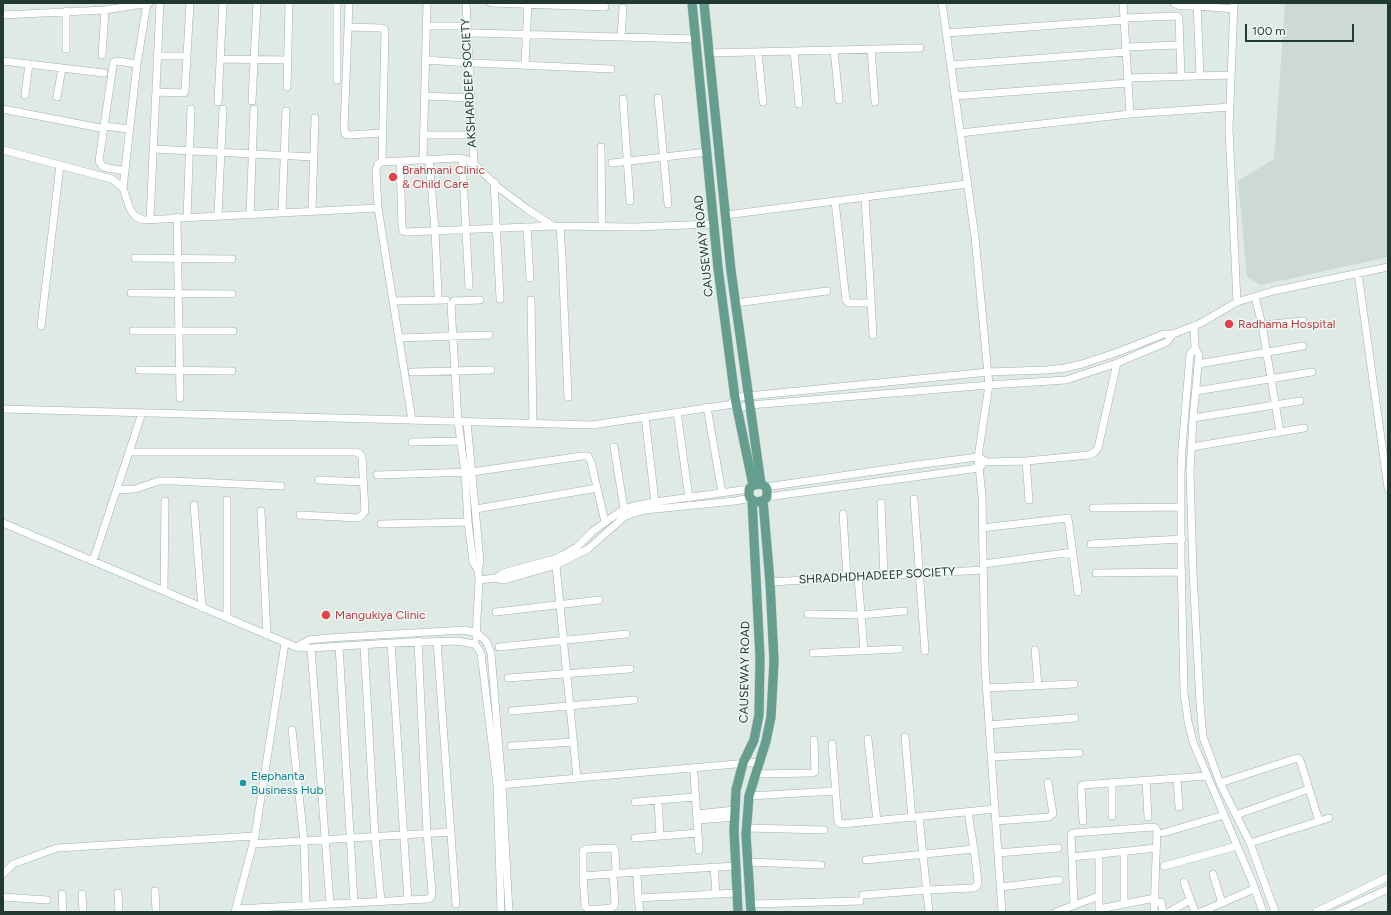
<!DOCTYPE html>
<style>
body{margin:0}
#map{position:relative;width:1391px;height:915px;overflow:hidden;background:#dfeae5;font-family:Figtree,sans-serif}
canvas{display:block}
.frame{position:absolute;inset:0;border:4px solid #213932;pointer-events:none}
.scale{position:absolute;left:1245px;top:24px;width:109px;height:18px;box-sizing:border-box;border:2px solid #213932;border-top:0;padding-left:5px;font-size:12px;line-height:14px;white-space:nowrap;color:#213932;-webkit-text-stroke:3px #eff7f3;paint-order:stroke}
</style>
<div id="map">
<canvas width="1391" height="915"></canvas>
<div class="frame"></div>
<div class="scale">100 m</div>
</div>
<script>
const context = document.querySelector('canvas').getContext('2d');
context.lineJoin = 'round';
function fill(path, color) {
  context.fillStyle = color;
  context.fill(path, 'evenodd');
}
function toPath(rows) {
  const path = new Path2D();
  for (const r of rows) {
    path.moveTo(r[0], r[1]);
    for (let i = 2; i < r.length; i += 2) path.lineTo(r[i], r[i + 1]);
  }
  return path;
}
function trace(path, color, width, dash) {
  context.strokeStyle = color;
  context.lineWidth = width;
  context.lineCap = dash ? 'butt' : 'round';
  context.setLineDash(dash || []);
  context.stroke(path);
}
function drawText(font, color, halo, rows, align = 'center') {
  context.font = font + ' Figtree,sans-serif';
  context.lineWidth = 3;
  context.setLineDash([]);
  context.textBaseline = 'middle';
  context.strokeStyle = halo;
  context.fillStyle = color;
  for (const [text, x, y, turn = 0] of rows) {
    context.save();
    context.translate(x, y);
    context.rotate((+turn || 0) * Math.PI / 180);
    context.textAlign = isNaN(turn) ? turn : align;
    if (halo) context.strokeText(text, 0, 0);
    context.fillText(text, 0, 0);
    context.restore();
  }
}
const built = toPath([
 [1285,3,1388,3,1388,257,1261,285,1247,277,1238,181,1274,159]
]);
const minor = toPath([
 [349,3,344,128,345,134,349,135,382,133],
 [466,3,474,164],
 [491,3,605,7],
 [942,3,975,237,989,385,978,457,982,496,985,667,1002,912],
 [1123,3,1130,114],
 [1174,3,1180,6,1198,6,1234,9],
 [1197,3,1200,76],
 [66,11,66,49],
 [3,15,105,10,149,3],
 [1124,18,1177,16,1179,18,1181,76],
 [426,26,466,26],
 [348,27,381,28,384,29,385,31,382,162],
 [473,33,696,39],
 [947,33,1125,20],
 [621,37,623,8],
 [1126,47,1179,45],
 [871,49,875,102],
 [834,50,839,100],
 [794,51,799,104],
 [758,52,763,102],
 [709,53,920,48],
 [102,55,105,10],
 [157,56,187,56],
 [220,59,288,60],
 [425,60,468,63],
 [3,61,104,73],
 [474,63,611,69],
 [525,65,528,3],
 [951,65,1126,52],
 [1128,78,1231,75],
 [337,80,337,3],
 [287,87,289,3],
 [156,92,184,93,185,91,190,3],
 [25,95,29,64],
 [424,96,470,98],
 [955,96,1128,83],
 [57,97,62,68],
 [658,98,668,204],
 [623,99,630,201],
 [252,101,257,3],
 [218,102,223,3],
 [3,109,100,128],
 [104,126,129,129],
 [960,133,1130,114,1230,107],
 [423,135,472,135],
 [601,147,602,227],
 [153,149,314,157],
 [3,150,112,179,123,188,130,209,135,216,143,220,378,208],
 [429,159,435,231,438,294],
 [462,159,469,286],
 [423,160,427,3],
 [400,161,402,226,403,231,406,232,553,226],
 [612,163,707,152],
 [125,171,103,167,99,161,113,65,114,62,117,61,137,64],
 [494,182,500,299],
 [123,188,137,64,147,3],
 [865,197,873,335],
 [835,201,846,300,849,303,871,303],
 [312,210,315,118],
 [282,212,286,111],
 [250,214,254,109],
 [218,215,223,109],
 [726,215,967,184],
 [177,217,180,398],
 [187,217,191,109],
 [150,219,160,3],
 [527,227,530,278],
 [560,227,562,257,568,397],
 [135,258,232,259],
 [1358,273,1388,488],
 [131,293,232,294],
 [1255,297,1262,325,1280,432],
 [531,300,533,423],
 [393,301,446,300],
 [1237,302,1273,291,1388,267],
 [736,303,827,291],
 [1262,325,1303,321],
 [41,326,60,165],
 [1194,326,1195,348,1199,355,1193,418,1190,471,1193,572,1200,703,1203,737,1220,783,1250,843,1275,912],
 [133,331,233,331],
 [399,338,489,335],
 [1195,348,1190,354,1182,449,1181,475,1181,560,1184,693,1188,721,1193,742,1252,881,1263,912],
 [1198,364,1303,346],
 [139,370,232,371],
 [412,372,491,370],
 [1196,391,1312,372],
 [732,402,735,398,748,396,988,372,1046,370,1065,368,1082,364,1118,352,1164,334,1173,334,1201,323,1237,302,1229,128,1234,3],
 [707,407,722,493],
 [3,409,592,425,727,405,731,404,738,408,750,405,989,385,1066,380,1117,363,1167,342,1173,334],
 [677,412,689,498],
 [645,417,655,502],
 [1193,418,1300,401],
 [412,420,378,208,376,170,378,164,382,162,458,158,467,160,474,164,499,188,527,209,553,226,635,227,714,224],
 [467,422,480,561,478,570,479,580,476,638],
 [412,442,461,441],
 [614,447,624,509],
 [1192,447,1304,428],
 [129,452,356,452,360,454,362,457,365,511,363,514,359,518,300,515],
 [1026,461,1029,500],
 [377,475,472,472,582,456,588,456,591,462,605,522],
 [319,480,363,482],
 [766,487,916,465,978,457,987,462,1026,461,1089,455,1095,452,1098,448,1117,363],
 [117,490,135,489,159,481,173,481,281,486],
 [767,497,914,477,979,468,982,465],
 [914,499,925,651],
 [881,503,884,576],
 [194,505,202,608],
 [1093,508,1181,507],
 [476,509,597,488],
 [261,511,267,635],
 [843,514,847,578],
 [3,523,296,647,311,648,391,643,457,641,475,644,481,653,497,785,501,912],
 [381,524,468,522],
 [982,528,1068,518,1078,592],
 [1091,544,1182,539],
 [93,561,142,413],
 [983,564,1073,552],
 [556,565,577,778],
 [478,570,473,562,468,522,465,473,458,421,451,305,454,301,480,300],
 [1096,573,1182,572],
 [858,577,864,650],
 [496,578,503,573,555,559,563,555,577,547,593,531,624,509,634,506,655,502,749,489],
 [479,580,496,578,504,580,556,565,588,549,624,517,633,513,645,510,735,501,750,498],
 [770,582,983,570],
 [164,591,165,501],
 [496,612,599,600],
 [808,614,861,615,904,611],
 [227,618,227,500],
 [437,641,456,904],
 [391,643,408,900],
 [364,645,375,837,381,901],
 [339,646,354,902],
 [296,647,309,640,328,638,464,630,477,633,486,641,491,653,502,785,509,912],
 [499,647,626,634],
 [311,648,330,904],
 [1035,650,1038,686],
 [813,653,899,649],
 [508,678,630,669],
 [986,688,1074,684],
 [512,711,634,700],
 [989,725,1075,718],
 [292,730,304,841,306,905],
 [905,737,912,818],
 [868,739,877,821],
 [832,744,838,822,842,824,995,809],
 [511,746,573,742],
 [991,757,1079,753],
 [694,774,699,850],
 [756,774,812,773,815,772,814,740],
 [1177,779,1179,807],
 [1146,781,1148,817],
 [1112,782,1112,816],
 [1220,783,1297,758,1300,760,1319,821],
 [499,785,759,762],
 [749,796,836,791],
 [658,800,660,836],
 [635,802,695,797],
 [697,814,735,810],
 [1236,815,1309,789],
 [919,817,929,912],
 [697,820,735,817],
 [996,821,1049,817,1053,814,1048,783],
 [1083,821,1081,788,1082,785,1207,776],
 [747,828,824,830],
 [1163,833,1224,815],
 [635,838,698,833],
 [1250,843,1329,818],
 [253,844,451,832],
 [1124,852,1124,904],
 [998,853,1058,848],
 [1099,854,1099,912],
 [1072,857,1156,848],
 [866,860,974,849],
 [748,862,821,865],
 [735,866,637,872,638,898,737,893],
 [1164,866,1237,846],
 [714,867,716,894],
 [616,873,615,851,614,848,586,849,583,851,583,876,637,872],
 [3,874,13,864,57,848,255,836],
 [1213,874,1222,903],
 [583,876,585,906,589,910,611,908,614,906,615,904,613,874],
 [1184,882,1195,912],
 [1001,887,1059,880],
 [155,891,156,912],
 [118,893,119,912],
 [62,894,63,912],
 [82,894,83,912],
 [863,895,928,890,973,888,977,886,978,881,974,849,968,812],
 [3,897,47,900],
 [638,898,640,912],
 [1161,902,1163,912],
 [751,904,860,901],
 [1074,905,1071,835,1073,833,1153,827,1156,828,1157,831,1154,912],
 [236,909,428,899,431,897,432,893,427,833,418,641],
 [1099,909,1155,898],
 [235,912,255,836,285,643],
 [1056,912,1099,896],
 [1169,912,1190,900],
 [1201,912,1254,889],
 [1316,912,1388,877],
 [1338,912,1388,889]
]);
const major = toPath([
 [692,3,718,268,735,398,753,485],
 [704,3,731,271,761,484],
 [738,912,734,830,736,790,743,763,754,740,759,715,760,657,752,500],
 [751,912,746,835,749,796,766,741,771,717,774,661,770,582,763,501,767,497,767,490,766,487,761,484,753,485,749,489,749,495,750,498,755,502,763,501]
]);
const markers = [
 [393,177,5,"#e0444e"],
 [1229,324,5,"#e0444e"],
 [326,615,5,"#e0444e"],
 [243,783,4,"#0f9aa8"]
];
const streetNames = [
 ["AKSHARDEEP SOCIETY",469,83,-93],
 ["CAUSEWAY ROAD",704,246,-96],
 ["SHRADHDHADEEP SOCIETY",877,576,-3],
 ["CAUSEWAY ROAD",745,672,-89]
];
const healthNames = [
 ["Brahmani Clinic",402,170],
 ["& Child Care",402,184],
 ["Radhama Hospital",1238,324],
 ["Mangukiya Clinic",335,615]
];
const cultureNames = [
 ["Elephanta",251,776],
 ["Business Hub",251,790]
];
fill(built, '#cdd9d4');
trace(minor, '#a2b1ac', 8);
trace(major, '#bcc4c2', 10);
trace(minor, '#fff', 7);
trace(major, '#659e8f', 9);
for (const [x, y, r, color] of markers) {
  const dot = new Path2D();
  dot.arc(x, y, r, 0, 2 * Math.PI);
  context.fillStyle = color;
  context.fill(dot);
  trace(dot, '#eff7f3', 1.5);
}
drawText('12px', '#213932', '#eff7f3', streetNames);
drawText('12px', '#be3a42', '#eff7f3', healthNames, 'left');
drawText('12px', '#0d838f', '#eff7f3', cultureNames, 'left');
</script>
